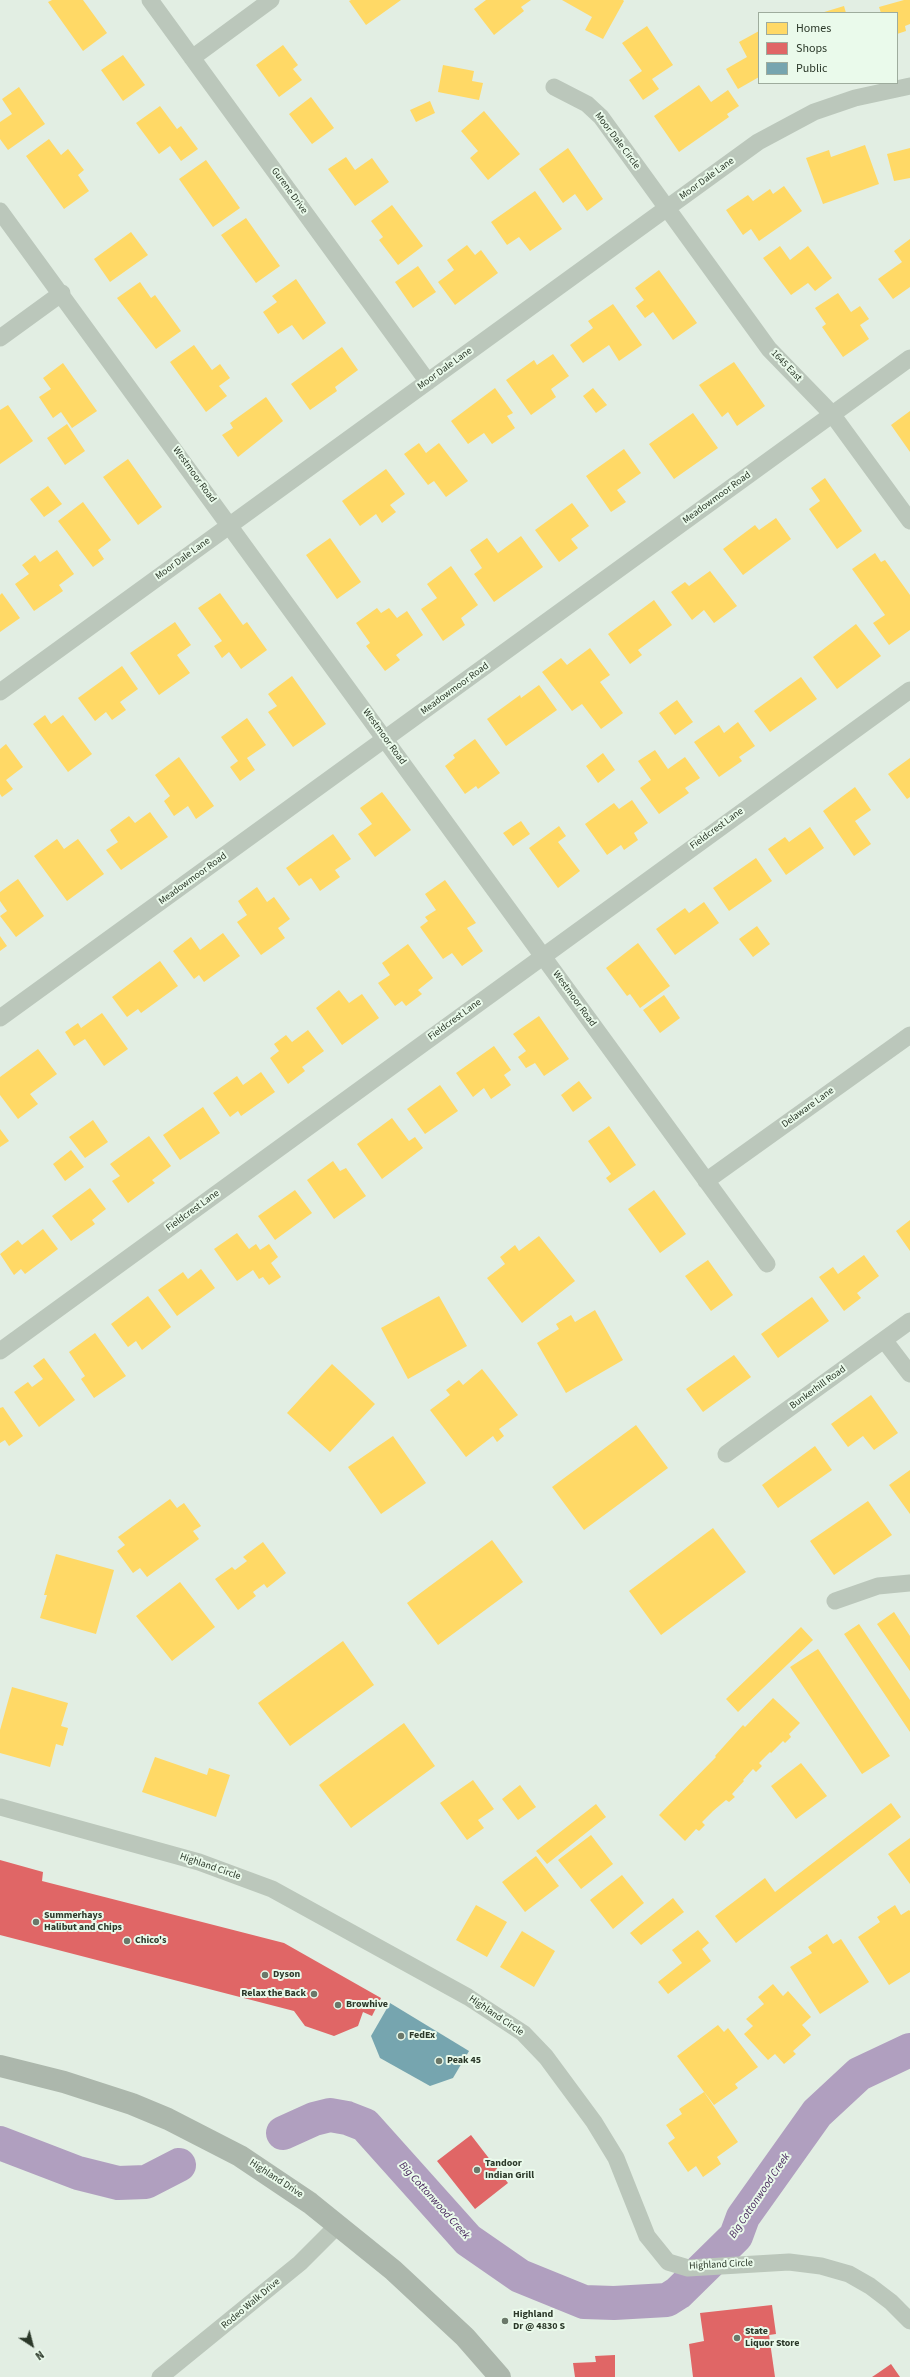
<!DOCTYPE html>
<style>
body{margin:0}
#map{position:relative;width:910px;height:2377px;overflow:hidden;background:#e2eee3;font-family:"Source Sans 3",sans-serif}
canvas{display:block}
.legend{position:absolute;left:758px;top:12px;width:140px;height:72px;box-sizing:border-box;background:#eafaeb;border:1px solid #9eac9d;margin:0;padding:5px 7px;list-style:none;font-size:12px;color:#2b3829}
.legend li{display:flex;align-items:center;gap:8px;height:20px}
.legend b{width:20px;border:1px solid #9eac9d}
.north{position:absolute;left:12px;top:2325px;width:40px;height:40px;-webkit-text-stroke:3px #eafaeb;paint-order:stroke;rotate:144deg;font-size:11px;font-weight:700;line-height:16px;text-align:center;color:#2b3829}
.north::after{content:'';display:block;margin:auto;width:14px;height:18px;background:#2b3829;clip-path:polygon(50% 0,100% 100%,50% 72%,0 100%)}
</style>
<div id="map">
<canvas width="910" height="2377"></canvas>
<ul class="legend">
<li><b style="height:11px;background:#ffd966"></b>Homes</li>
<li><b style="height:11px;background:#e06666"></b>Shops</li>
<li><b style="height:11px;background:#76a5af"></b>Public</li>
</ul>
<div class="north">N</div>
</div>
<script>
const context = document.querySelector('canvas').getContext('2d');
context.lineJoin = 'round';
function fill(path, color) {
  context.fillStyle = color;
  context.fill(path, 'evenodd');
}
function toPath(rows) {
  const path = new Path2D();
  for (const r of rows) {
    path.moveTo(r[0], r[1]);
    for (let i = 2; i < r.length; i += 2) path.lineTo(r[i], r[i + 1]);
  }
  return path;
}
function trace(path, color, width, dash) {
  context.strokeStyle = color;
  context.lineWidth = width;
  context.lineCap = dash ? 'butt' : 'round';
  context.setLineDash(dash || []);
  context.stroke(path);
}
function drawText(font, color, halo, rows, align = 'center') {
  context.font = font + ' "Source Sans 3",sans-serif';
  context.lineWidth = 4;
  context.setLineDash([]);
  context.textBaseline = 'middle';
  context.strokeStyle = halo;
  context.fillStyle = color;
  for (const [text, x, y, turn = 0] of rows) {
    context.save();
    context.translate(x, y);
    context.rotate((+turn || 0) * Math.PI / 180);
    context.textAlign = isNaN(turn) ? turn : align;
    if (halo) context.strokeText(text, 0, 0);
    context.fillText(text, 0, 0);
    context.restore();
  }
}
const homes = toPath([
 [52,0,83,0,107,33,83,51,48,2],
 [351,0,401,0,366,25,349,1],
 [486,0,531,0,521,7,524,11,494,35,474,9],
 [562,0,623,0,624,1,603,39,585,30,592,17],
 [904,0,910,0,910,24,905,26,906,31,897,34,897,13,881,13,879,7],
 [844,6,846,13,821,13],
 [647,26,673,65,652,79,659,89,643,100,629,80,642,71,622,43],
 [759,31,759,77,738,89,726,69,747,57,739,42],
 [283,45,298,65,293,69,302,80,279,97,256,65],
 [123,55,145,85,123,101,101,70],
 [443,65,474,71,472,81,483,83,479,100,438,92],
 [699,85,711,102,728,90,739,106,727,114,729,117,679,152,654,116],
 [19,87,45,124,8,150,0,139,0,122,12,114,2,99],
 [311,97,334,128,312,144,289,114],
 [430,101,435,113,416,122,410,110],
 [160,106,177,129,181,126,198,149,181,161,170,146,159,154,136,123],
 [484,111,520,154,488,180,470,158,478,151,461,131],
 [49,139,61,155,68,149,84,170,78,175,89,191,64,209,26,156],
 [865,145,879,184,823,204,806,158,829,150,831,157],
 [568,148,603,199,587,211,575,194,563,203,539,169],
 [910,148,910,178,894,181,887,154],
 [346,157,355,170,372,158,389,182,355,206,328,169],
 [206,160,240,208,213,227,179,179],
 [784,186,802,211,759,241,751,229,743,235,726,210,748,195,753,201,770,189,773,194],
 [535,191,562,229,530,251,519,237,507,245,491,222],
 [392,205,423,246,398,265,379,240,383,237,371,221],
 [246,218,280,266,256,283,221,235],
 [131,232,148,255,110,282,94,259],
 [910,239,910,287,893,299,878,279,902,262,894,251],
 [467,245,475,255,481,250,498,273,455,305,438,282,454,270,447,260],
 [780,246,790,260,808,246,832,278,815,291,808,283,791,295,763,258],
 [418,266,436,292,413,308,395,282],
 [659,270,697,323,673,340,653,312,645,318,636,306,644,300,635,288],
 [296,279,326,323,303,340,292,325,278,334,263,312,277,302,272,296],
 [140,282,151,298,155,295,181,331,156,349,117,298],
 [838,293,851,312,860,306,869,319,860,325,869,339,843,357,822,327,826,324,815,308],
 [613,304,642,345,619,361,609,345,583,363,570,345,593,328,588,321],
 [194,345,212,370,220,364,230,378,219,386,227,396,206,412,170,362],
 [342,347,358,370,335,387,337,391,310,410,291,384],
 [553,354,569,376,551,389,556,397,531,415,506,380,534,360,537,365],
 [734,362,765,406,737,426,728,412,722,417,699,385],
 [63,363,97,411,72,428,61,412,53,418,39,397,51,389,43,378],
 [495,388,513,413,507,416,515,428,492,444,484,433,468,444,451,421],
 [593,388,607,405,596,413,583,396],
 [266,397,283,421,238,457,222,435,233,428,230,423],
 [8,405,33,441,0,464,0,410],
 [910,411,910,452,891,425],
 [693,413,718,448,674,479,649,444],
 [67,424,85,451,65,465,47,438],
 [419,443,426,453,439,443,468,481,446,497,434,481,428,485,404,454],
 [624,449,641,473,617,490,626,502,611,512,586,476],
 [128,459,162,507,138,525,103,477],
 [386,469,405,494,390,505,396,512,382,523,376,514,360,526,342,501],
 [825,478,862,531,837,549,809,509,820,501,811,488],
 [48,486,62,504,44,517,30,499],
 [83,502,111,540,98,550,104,559,93,567,58,521],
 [572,503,589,526,571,539,578,548,559,562,535,530],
 [776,518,791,539,743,575,723,549,755,525,759,530],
 [521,536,543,567,494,602,474,574,482,568,470,550,487,538,498,553],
 [330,538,361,582,337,599,306,555],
 [57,550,74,574,59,585,63,591,34,611,15,584,29,574,22,565,35,555,40,562],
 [875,553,881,562,885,560,910,595,910,630,889,645,873,623,885,615,852,569],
 [451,566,478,605,461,618,465,625,443,641,421,609,437,598,427,584],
 [710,571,737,606,714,623,704,610,692,620,671,592,685,582,689,586],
 [2,593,20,618,0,632,0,595],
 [220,593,243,625,247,622,267,650,241,669,229,652,222,658,214,646,222,641,198,608],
 [654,600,672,625,638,650,642,655,630,664,608,634],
 [377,608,381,613,389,608,397,618,407,611,423,635,396,655,400,660,385,671,366,646,370,643,356,623],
 [175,622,191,645,177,655,190,673,159,695,130,653],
 [856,624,881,656,837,689,813,657],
 [590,648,610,675,600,682,623,713,601,729,582,704,572,711,542,672,561,658,567,665],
 [122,666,138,689,120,702,126,710,112,720,106,712,95,721,78,698],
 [292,676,326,724,293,747,268,712,277,706,268,694],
 [801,677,817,699,770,732,754,711],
 [539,685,557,710,506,746,487,719,520,695,521,698],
 [677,700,693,722,675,735,659,713],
 [45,715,51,724,63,715,92,754,68,772,33,724],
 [247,718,266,745,247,758,255,770,240,781,230,767,238,761,221,737],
 [738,722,755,746,739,757,742,761,719,777,694,742,719,725,724,733],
 [475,739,500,773,478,789,476,786,465,794,445,766,455,758,453,755],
 [6,744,23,767,6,780,13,789,2,797,0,794,0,749],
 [655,750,668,769,685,757,700,778,685,788,689,793,659,814,640,788,651,780,638,761],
 [603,753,615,770,598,783,586,766],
 [179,757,214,806,196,819,188,806,174,816,164,801,170,796,155,775],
 [910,758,910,797,907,799,888,774],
 [855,787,871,810,855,821,871,844,854,856,823,811],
 [382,792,411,830,375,857,358,834,372,824,360,808],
 [632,800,648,823,634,833,638,840,624,850,621,845,607,855,585,824,614,803,619,809],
 [150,812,168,837,121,870,106,850,118,842,110,830,129,816,135,823],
 [521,821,530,834,513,846,503,833],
 [559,826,566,836,558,842,580,871,558,888,529,848],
 [810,827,824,848,786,875,768,849,785,837,789,842],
 [333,834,351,859,335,870,340,877,320,891,311,878,299,886,286,868],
 [57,839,64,849,78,839,104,874,67,901,34,856],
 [756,858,772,881,729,911,713,888],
 [18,879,44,916,16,937,0,916,7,911,0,901,0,892],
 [445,880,476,923,467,928,483,951,462,966,452,953,443,959,420,927,428,921,425,917,436,910,425,894],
 [257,887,267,902,274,897,290,919,278,928,285,938,261,955,237,922,247,915,238,901],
 [704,902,719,923,675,955,656,929,685,908,689,913],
 [757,926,770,944,753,957,739,939],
 [223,933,240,956,204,982,199,975,194,979,173,951,191,937,200,950],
 [0,936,7,946,0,951],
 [638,943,670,986,640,1008,630,994,627,996,606,968],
 [408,944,433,978,418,990,422,994,406,1006,402,1001,395,1006,378,983,390,975,382,963],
 [160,961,178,986,141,1013,138,1009,127,1017,112,997],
 [339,990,349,1003,362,994,379,1018,342,1045,316,1008],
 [664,995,680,1018,660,1033,643,1010],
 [102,1013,128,1049,104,1066,85,1039,74,1046,65,1032,78,1023,81,1028],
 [539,1016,569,1059,544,1076,535,1063,526,1068,518,1057,526,1051,513,1034],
 [308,1030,324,1051,302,1067,305,1071,288,1084,270,1058,279,1051,274,1044,286,1035,292,1042],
 [494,1046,511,1070,504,1075,511,1085,491,1099,484,1088,473,1097,456,1073],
 [38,1049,57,1074,30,1094,38,1104,18,1119,0,1095,0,1077],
 [261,1072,275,1092,241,1116,238,1111,230,1117,213,1093,237,1076,243,1085],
 [579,1081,592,1098,573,1112,561,1095],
 [440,1085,458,1111,425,1134,407,1109],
 [203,1107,220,1133,180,1160,163,1135],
 [392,1118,409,1141,415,1137,423,1148,382,1179,357,1144],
 [93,1120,108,1142,85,1158,69,1137],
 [609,1126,636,1165,610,1183,606,1178,611,1174,588,1141],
 [0,1129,9,1141,0,1147],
 [149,1136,171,1166,152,1180,155,1183,128,1203,112,1181,120,1176,110,1164],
 [71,1150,84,1167,65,1181,53,1164],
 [333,1161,340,1171,346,1168,366,1196,334,1219,307,1180],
 [90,1188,106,1209,92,1220,95,1224,71,1241,52,1216],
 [295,1190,312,1213,275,1240,258,1216],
 [654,1190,686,1234,660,1253,628,1209],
 [910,1220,910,1251,896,1231],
 [43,1229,58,1249,25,1274,21,1269,14,1275,0,1254,18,1240,22,1245],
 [237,1233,249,1249,256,1244,260,1250,269,1244,278,1257,271,1263,281,1277,269,1285,263,1277,259,1279,253,1270,237,1281,214,1249],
 [539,1236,575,1281,522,1323,487,1278,505,1264,500,1257,515,1245,519,1251],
 [864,1255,879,1276,857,1293,861,1298,844,1311,819,1277,833,1267,838,1274],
 [708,1260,733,1295,711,1311,685,1276],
 [201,1269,215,1288,177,1316,158,1290,183,1272,188,1279],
 [148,1296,171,1327,142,1350,136,1341,128,1347,111,1324],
 [439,1296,467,1346,408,1379,381,1328],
 [812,1297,829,1321,778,1358,761,1334],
 [595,1310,623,1360,566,1393,537,1343,559,1329,556,1324,571,1315,575,1322],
 [95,1333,126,1376,94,1398,81,1379,85,1376,69,1352],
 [734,1355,751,1377,703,1412,686,1389],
 [44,1358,75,1400,39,1427,14,1392,28,1382,32,1387,43,1379,33,1366],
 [332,1364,375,1404,330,1452,287,1413],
 [482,1369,518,1415,499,1429,504,1436,497,1442,493,1436,466,1457,430,1410,450,1395,446,1390,459,1380,463,1385],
 [871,1395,898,1433,874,1450,863,1436,848,1447,831,1424],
 [3,1407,23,1436,9,1446,5,1440,0,1443,0,1408],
 [636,1425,668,1468,584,1530,552,1487],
 [393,1436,426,1483,381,1514,348,1467],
 [815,1446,832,1470,778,1508,762,1485],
 [910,1470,910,1514,889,1485],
 [170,1499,177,1508,184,1503,201,1526,193,1531,199,1539,147,1577,140,1568,133,1573,117,1551,125,1545,118,1537],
 [868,1501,892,1535,834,1575,810,1541],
 [713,1528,746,1572,661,1635,629,1591],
 [492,1540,523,1582,438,1645,407,1603],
 [263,1542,286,1573,267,1588,264,1584,253,1592,256,1596,238,1610,215,1579,232,1567,235,1570,247,1561,243,1557],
 [56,1554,114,1570,96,1634,40,1618,47,1595,44,1595],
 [180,1582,215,1627,172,1661,136,1616],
 [894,1612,910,1636,910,1671,877,1624],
 [859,1624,910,1700,910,1732,844,1634],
 [801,1627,813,1640,738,1712,726,1699],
 [343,1641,374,1685,290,1746,258,1703],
 [818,1649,890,1756,862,1774,790,1667],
 [12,1687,68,1703,61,1726,68,1728,63,1746,56,1744,50,1767,0,1753,0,1730],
 [773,1698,800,1723,789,1734,791,1737,785,1743,783,1741,771,1753,770,1752,759,1763,762,1766,756,1772,753,1769,743,1780,744,1781,732,1794,735,1797,729,1802,726,1800,713,1811,702,1822,705,1825,699,1831,696,1829,685,1841,659,1815,716,1757,715,1756,743,1725,745,1727],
 [404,1723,435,1766,351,1828,319,1785],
 [155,1757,207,1775,209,1768,230,1775,216,1817,142,1792],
 [801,1763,827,1796,796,1819,771,1786],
 [473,1780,494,1809,478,1820,484,1828,467,1840,440,1803],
 [520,1785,536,1807,518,1820,502,1799],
 [891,1803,901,1817,736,1943,715,1916,765,1878,775,1892],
 [596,1804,606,1817,547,1864,536,1851],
 [591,1835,613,1864,581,1889,558,1860],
 [910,1838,910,1884,888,1854],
 [536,1856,559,1886,525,1912,502,1882],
 [622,1875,644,1903,613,1929,590,1900],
 [673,1898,684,1912,641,1945,630,1933],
 [476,1905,507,1922,487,1957,456,1940],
 [895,1905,901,1915,909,1910,910,1911,910,1972,889,1985,858,1937,880,1922,877,1917],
 [698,1930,709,1943,702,1949,711,1961,668,1994,658,1982,682,1963,672,1950],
 [522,1931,555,1951,534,1987,500,1967],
 [827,1934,833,1944,841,1939,869,1982,820,2014,790,1967,812,1953,808,1947],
 [773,1984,783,1996,788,1991,811,2017,802,2025,811,2035,793,2051,796,2054,784,2064,775,2054,768,2060,744,2034,753,2026,746,2019,764,2004,758,1997],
 [718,2025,724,2032,728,2028,758,2067,735,2084,738,2088,714,2105,677,2056],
 [704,2092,738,2142,717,2157,721,2164,703,2177,696,2166,688,2172,668,2143,675,2138,666,2125,682,2114,679,2109]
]);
const shops = toPath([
 [0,1860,43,1872,42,1881,284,1943,381,1998,372,2016,363,2012,358,2026,334,2036,305,2026,294,2011,0,1935],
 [471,2135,508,2183,475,2209,437,2161],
 [772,2305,776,2334,769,2335,775,2377,693,2377,689,2344,704,2341,700,2313],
 [615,2355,615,2377,575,2377,573,2363,596,2362,595,2356],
 [891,2364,900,2377,872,2377,878,2373]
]);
const public = toPath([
 [390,2003,469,2051,453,2078,430,2086,380,2058,371,2036]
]);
const river = toPath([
 [283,2133,314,2119,330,2115,347,2118,365,2125,468,2240,520,2276,584,2302,614,2303,667,2300,678,2293,736,2236,743,2217,817,2113,859,2074,910,2050],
 [0,2143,78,2173,118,2183,146,2182,179,2165]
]);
const minor = toPath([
 [150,0,428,382],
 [192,58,271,0],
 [554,87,587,104,601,117,769,349,832,414,910,521],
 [0,211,767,1264],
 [0,338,62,293],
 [0,692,758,142,814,112,855,98,910,86],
 [0,1018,910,358],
 [706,1181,910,1035],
 [884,1340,910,1374],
 [0,1351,910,690],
 [726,1454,910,1321],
 [835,1601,878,1586,910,1583],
 [0,1807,199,1862,272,1889,468,1997,523,2033,546,2057,594,2122,616,2158,647,2236,668,2262,688,2268,789,2262,821,2266,849,2274,870,2286,891,2302,910,2321],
 [160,2377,300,2263,338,2225]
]);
const secondary = toPath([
 [0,2066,64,2082,132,2104,168,2119,240,2156,310,2203,393,2270,465,2337,500,2377]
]);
const markers = [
 [36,1922,4,"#6b786a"],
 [127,1941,4,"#6b786a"],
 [265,1975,4,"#6b786a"],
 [314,1994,4,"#6b786a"],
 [338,2005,4,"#6b786a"],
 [401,2036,4,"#6b786a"],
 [439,2061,4,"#6b786a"],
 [477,2170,4,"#6b786a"],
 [505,2321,4,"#6b786a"],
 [737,2338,4,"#6b786a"]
];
const streetNames = [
 ["Moor Dale Circle",617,141,53],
 ["Moor Dale Lane",707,179,-36],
 ["Gurene Drive",289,191,54],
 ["1645 East",786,366,46],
 ["Moor Dale Lane",445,369,-36],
 ["Westmoor Road",194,475,54],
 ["Meadowmoor Road",717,498,-36],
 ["Moor Dale Lane",183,559,-36],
 ["Meadowmoor Road",455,689,-36],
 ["Westmoor Road",384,737,54],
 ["Fieldcrest Lane",717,829,-36],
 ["Meadowmoor Road",193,879,-36],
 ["Westmoor Road",574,999,54],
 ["Fieldcrest Lane",455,1020,-36],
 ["Delaware Lane",808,1108,-36],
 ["Fieldcrest Lane",193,1211,-36],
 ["Bunkerhill Road",818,1388,-36],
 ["Highland Circle",210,1867,19],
 ["Highland Circle",496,2016,34],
 ["Highland Drive",276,2179,33],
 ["Highland Circle",721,2265,-3],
 ["Rodeo Walk Drive",251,2304,-40]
];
const poiNames = [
 ["Summerhays",44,1916],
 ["Halibut and Chips",44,1928],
 ["Chico's",135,1941],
 ["Dyson",273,1975],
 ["Relax the Back",306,1994,"right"],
 ["Browhive",346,2005],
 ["FedEx",409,2036],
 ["Peak 45",447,2061],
 ["Tandoor",485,2164],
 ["Indian Grill",485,2176],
 ["Highland",513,2315],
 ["Dr @ 4830 S",513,2327],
 ["State",745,2332],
 ["Liquor Store",745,2344]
];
const waterNames = [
 ["Big Cottonwood Creek",760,2196,-56],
 ["Big Cottonwood Creek",434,2201,48]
];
fill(homes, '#ffd966');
fill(shops, '#e06666');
fill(public, '#76a5af');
trace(river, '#b09fbf', 34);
trace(minor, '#bbc7bb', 17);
trace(secondary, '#acb7ac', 22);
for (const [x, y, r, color] of markers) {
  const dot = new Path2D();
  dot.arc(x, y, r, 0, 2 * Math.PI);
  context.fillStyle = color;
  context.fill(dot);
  trace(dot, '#eafaeb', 1.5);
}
drawText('10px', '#2b3829', '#eafaeb', streetNames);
drawText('bold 10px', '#2b3829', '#eafaeb', poiNames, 'left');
drawText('italic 11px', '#421f58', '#eafaeb', waterNames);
</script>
